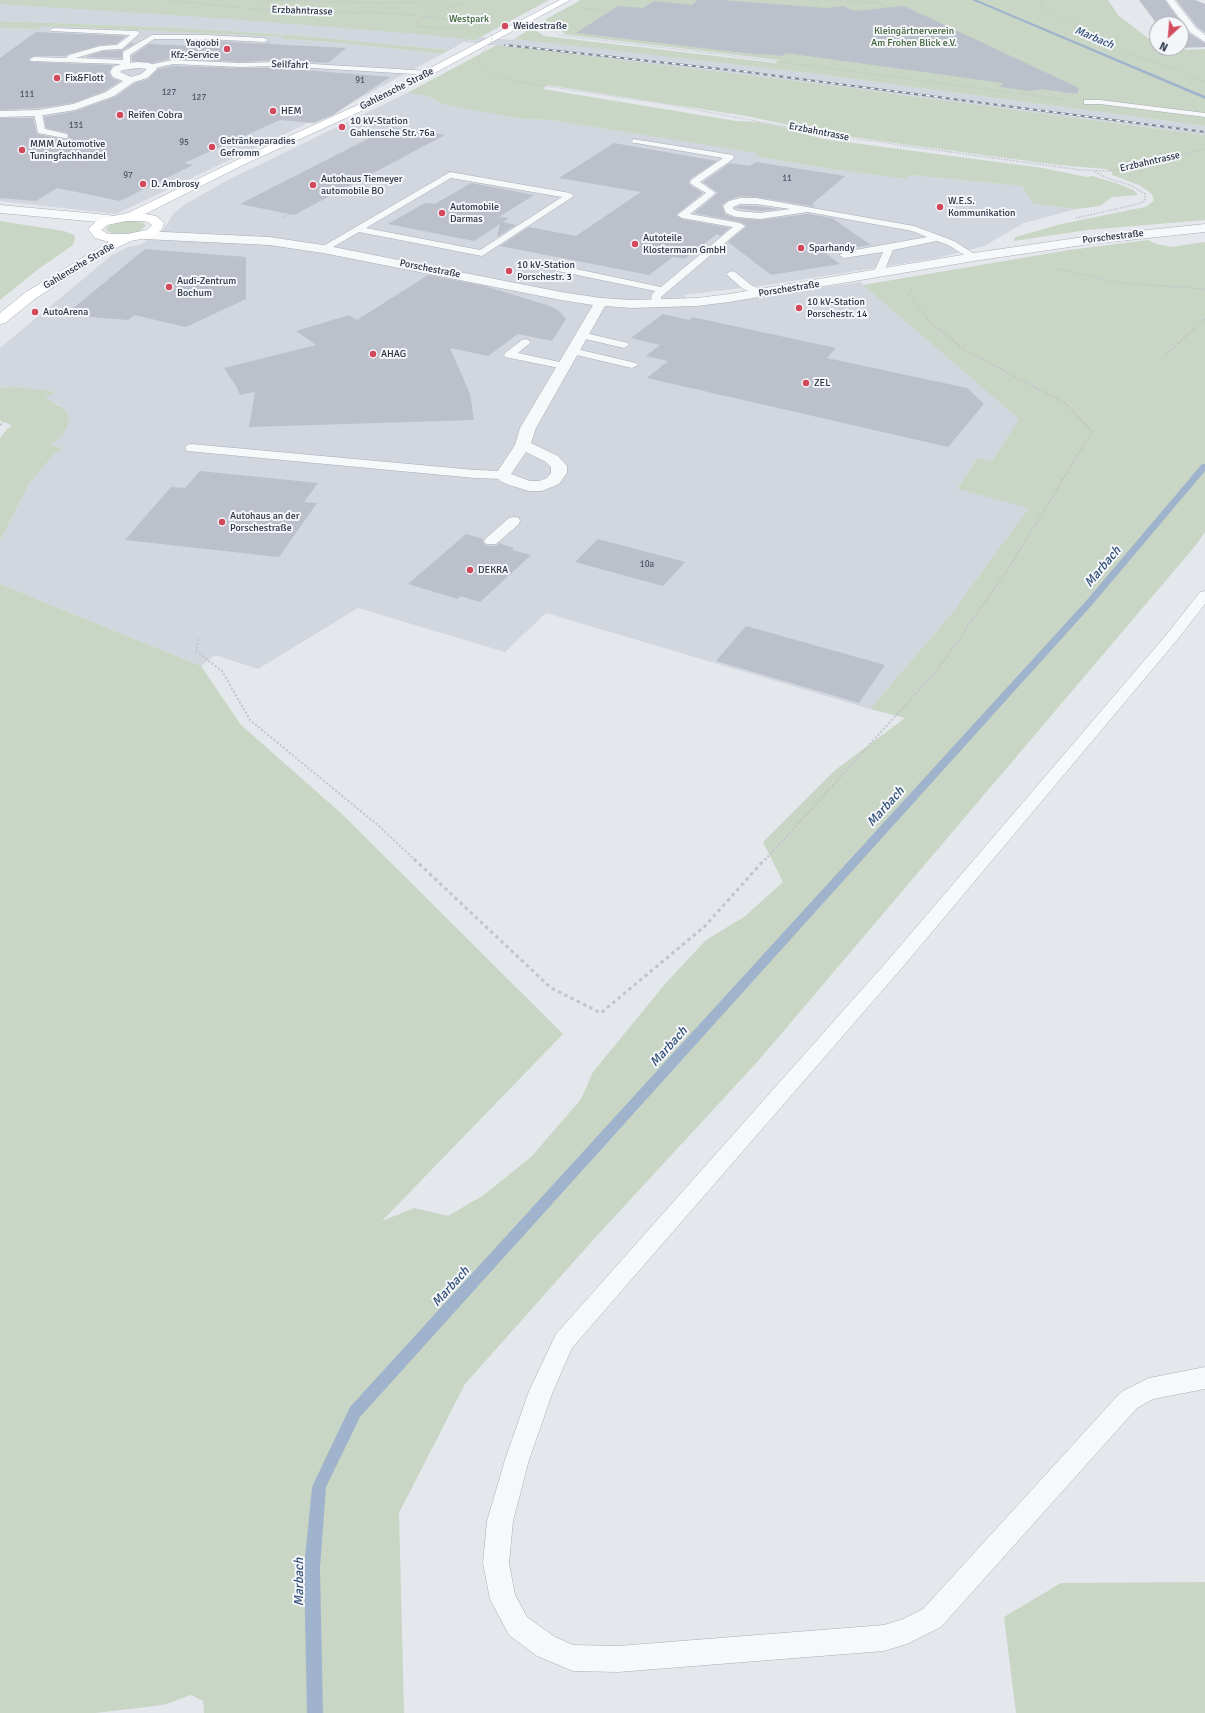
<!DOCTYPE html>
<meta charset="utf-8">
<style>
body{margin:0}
#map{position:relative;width:1205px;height:1713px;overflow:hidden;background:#e4e7ec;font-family:Signika,sans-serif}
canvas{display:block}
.north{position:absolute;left:1149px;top:16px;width:40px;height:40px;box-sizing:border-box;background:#f4f6f9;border:1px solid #a4a8b1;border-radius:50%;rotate:206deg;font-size:11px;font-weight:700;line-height:16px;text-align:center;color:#2b3445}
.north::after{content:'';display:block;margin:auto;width:14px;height:18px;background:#d1495b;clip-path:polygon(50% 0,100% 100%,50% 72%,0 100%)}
</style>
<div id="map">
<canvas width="1205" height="1713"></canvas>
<div class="north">N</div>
</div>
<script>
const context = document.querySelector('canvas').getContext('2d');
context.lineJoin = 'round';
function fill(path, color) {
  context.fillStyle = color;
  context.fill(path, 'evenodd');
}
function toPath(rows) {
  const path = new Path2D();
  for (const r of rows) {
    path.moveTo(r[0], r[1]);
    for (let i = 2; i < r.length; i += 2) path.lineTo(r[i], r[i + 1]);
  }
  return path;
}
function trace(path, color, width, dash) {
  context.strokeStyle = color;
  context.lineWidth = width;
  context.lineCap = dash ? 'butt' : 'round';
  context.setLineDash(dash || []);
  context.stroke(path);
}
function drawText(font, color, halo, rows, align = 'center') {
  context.font = font + ' Signika,sans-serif';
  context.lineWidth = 4;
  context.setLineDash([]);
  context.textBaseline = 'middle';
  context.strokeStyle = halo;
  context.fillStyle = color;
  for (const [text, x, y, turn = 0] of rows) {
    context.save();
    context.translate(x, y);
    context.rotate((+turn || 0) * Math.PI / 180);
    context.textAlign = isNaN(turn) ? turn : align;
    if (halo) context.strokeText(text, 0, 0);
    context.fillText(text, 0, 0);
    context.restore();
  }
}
const built = toPath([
 [0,0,82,0,512,40,514,39,631,52,808,73,1205,126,1205,135,813,83,467,42,464,42,450,50,305,36,183,28,0,21],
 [45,26,285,37,284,39,331,42,442,54,360,98,116,214,0,201,0,28,38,29],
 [407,93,428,96,443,104,522,119,550,120,622,131,758,153,755,156,831,169,906,179,910,175,1022,186,1033,204,1076,209,1024,223,984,246,937,258,774,284,684,295,694,306,860,282,1020,419,992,461,977,458,957,489,1030,507,958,604,958,606,870,709,546,613,505,652,358,608,258,669,215,655,201,666,0,584,0,541,29,484,53,455,62,448,50,445,68,416,61,406,44,398,56,392,11,387,0,388,0,348,112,255,128,247,139,245,163,230,174,213,184,205,226,181]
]);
const green = toPath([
 [0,0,549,0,475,40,418,34,217,18,0,4],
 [581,0,1108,0,1118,15,1149,39,1157,40,1157,48,1171,48,1175,50,1205,49,1205,126,808,73,514,39,548,18],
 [556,26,565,34,569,35,779,60,776,63,544,36,534,29],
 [0,21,183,28,305,36,450,50,442,54,331,42,283,39,284,37,45,26,38,29,0,28],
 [497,45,813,83,1205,135,1205,220,1087,230,1014,241,1014,239,1016,237,1061,224,1145,207,1154,201,1152,194,1139,185,1112,175,1112,172,1106,169,1058,165,880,141,827,133,746,116,547,85,543,89,736,121,758,122,788,128,796,132,823,139,1043,168,1086,177,1092,176,1119,184,1133,190,1138,195,1112,197,1100,206,1076,209,1033,204,1022,186,910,175,906,179,831,169,754,156,757,153,550,120,522,119,467,109,443,104,428,96,407,93],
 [129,220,140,222,145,224,145,227,138,232,125,234,112,233,106,230,107,227,112,224],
 [0,221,64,231,74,235,75,239,73,245,37,270,0,300],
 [1148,240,1156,244,1172,247,1205,242,1205,532,1196,545,759,1060,593,1240,465,1384,399,1513,404,1713,204,1713,203,1701,191,1695,163,1705,95,1713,0,1713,0,584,201,666,241,725,342,814,563,1034,382,1221,414,1208,448,1216,484,1195,532,1156,581,1099,593,1072,665,984,706,940,744,917,783,882,763,842,834,771,905,718,870,709,958,606,958,604,1029,508,957,489,977,458,992,461,1019,419,863,285,1069,250],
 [11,387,36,389,56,392,45,398,63,408,67,413,69,423,62,436,50,445,63,448,53,455,29,484,0,541,0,438,8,428,12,427,6,422,3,423,0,420,0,388],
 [1205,1582,1205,1713,1016,1713,1004,1617,1061,1583]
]);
const stream = toPath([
 [972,0,977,0,1205,96,1205,99,972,0],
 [1202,464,1205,464,1205,471,1092,605,360,1417,326,1487,320,1568,323,1713,307,1713,304,1568,312,1487,350,1407,1086,601,1202,464]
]);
const building = toPath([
 [697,0,721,0,827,8,843,6,855,11,904,6,1079,88,1077,94,1041,89,1030,91,999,87,1003,83,786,53,782,56,762,54,761,55,576,33,618,6,643,8,654,1,692,5],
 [1139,0,1165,0,1189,33,1205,43,1205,47,1181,48,1181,24,1157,24],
 [1176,0,1195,0,1205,4,1205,33,1197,27],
 [36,32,126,36,116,44,100,45,69,54,65,56,34,56,29,59,31,62,113,65,109,73,112,78,120,81,105,91,73,103,38,108,0,110,0,58],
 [202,40,264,44,271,42,269,44,346,48,328,63,279,60,240,62,173,58,152,63,132,61,132,56,149,44,195,46],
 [131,43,135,43,122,51,122,58,85,57,103,51,122,50],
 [173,66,240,68,279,68,390,77,333,115,314,123,280,120,184,163,193,165,120,201,57,188,36,201,0,198,0,118,33,118,37,134,67,140,69,137,67,133,46,128,44,117,76,111,115,97,135,83,148,79,158,69],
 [391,127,445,135,294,215,240,204],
 [614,143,717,161,690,179,689,183,690,185,703,193,676,215,682,219,730,228,720,236,717,234,684,259,673,257,649,275,500,246,529,227,576,236,641,192,559,178],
 [756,162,845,176,812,204,816,207,756,197,740,196,729,200,722,205,725,214,736,218,760,220,808,214,832,218,871,245,824,252,840,264,771,275,728,242,746,227,746,225,740,222,694,213,718,193,703,182,730,163,750,166],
 [471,183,534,195,499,217,509,218,503,222,516,225,497,237,500,224,474,241,388,224,425,203,435,204],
 [740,206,756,206,779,209,760,211,735,208],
 [145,249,246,257,246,299,186,327,134,315,128,320,65,315],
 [428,275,485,286,550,306,558,310,566,319,552,341,518,334,488,356,450,348,470,394,474,420,249,427,255,392,240,395,236,386,224,368,316,345,296,331,349,315,357,320],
 [663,314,689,320,692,317,836,348,827,358,967,388,984,404,948,447,647,378,668,361,646,356,660,345,631,338],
 [200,471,318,483,304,502,317,503,279,557,125,540,171,487,185,488],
 [466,534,483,539,483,542,486,546,496,546,499,543,514,548,512,550,531,555,480,602,460,596,458,599,408,584],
 [598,539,685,562,663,586,575,562],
 [746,626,885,665,859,703,716,661]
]);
const pathFar3 = toPath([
 [167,0,253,9,313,12,388,13,438,18],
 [268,0,382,3,416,2,424,0],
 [427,0,440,12],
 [438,0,448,9],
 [828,0,877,3],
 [871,0,1029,77,1069,94],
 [1039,0,1042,2,1043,9,1077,24,1070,29,1078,36,1119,52,1154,62,1205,81],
 [416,2,423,8,428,16],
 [254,8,267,0],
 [583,8,806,32,942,49,974,51],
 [467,28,444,29,416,26,417,21,469,0],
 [553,28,559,35,565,36,767,60,1067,100],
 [785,29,820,0],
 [545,86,666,104,830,135,907,146]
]);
const pathFar2 = toPath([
 [900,145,1081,170,1109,171,1129,169,1205,149],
 [283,217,290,214],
 [1076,218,1138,204,1145,201,1145,194,1130,185,1107,178,1094,171],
 [1053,268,1121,283,1205,289],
 [912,290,908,294,931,323,940,330],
 [1193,330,1205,319]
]);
const pathFar1 = toPath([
 [1166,355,1194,329],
 [0,424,3,426],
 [198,639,196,651,222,671,250,720,380,827,415,860],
 [765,860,938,669,1008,569,1092,432,1065,403,965,350,939,329]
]);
const path = toPath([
 [414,859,551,988,601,1013,705,926,765,859]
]);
const lane = toPath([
 [53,28,137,31,140,33,122,49,103,50,76,58,123,60,123,52,152,35,206,35,264,38,268,40,264,42,206,39,154,39,130,55,130,62,133,65,129,67,120,64,31,61,30,59,34,57,66,58,69,55,100,46,117,45,130,35,51,31,50,30,53,28],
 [173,60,240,63,279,62,430,71,434,73,430,75,279,66,240,67,173,64,151,69,147,67,148,65,173,60],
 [1084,100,1100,100,1205,113,1205,117,1100,104,1084,104,1084,100],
 [35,111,41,111,42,113,45,129,67,134,68,136,67,138,64,138,38,133,34,113,35,111],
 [633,139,733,155,734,157,733,159,700,182,716,193,690,214,740,223,745,226,661,297,663,304,658,307,653,304,651,296,655,291,538,267,533,264,538,261,661,287,733,227,682,218,677,215,706,193,691,184,690,182,691,180,723,158,636,143,633,143,632,141,633,139],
 [450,172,570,193,574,196,482,256,359,232,326,251,323,252,318,249,450,172],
 [451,178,562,197,480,250,366,228,451,178],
 [740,198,756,198,914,226,954,241,979,257,974,260,971,259,948,245,937,241,893,250,883,274,878,277,873,274,883,252,844,258,839,255,844,252,927,237,912,231,808,212,760,219,736,217,726,213,723,206,725,204,729,201,740,198],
 [740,204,756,204,790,209,760,213,738,211,733,209,733,207,740,204],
 [731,271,735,272,751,285,766,291,767,293,762,296,743,289,726,274,731,271],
 [581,332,628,343,629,345,624,348,577,337,576,335,577,333,581,332],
 [526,339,531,342,518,353,564,363,570,366,564,369,505,357,504,355,505,353,522,340,526,339],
 [572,348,636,363,638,365,632,368,568,353,567,351,568,349,572,348],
 [191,444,475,470,503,471,507,472,509,475,507,478,503,479,475,478,187,451,185,448,187,445,191,444],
 [514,517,519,518,520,521,519,524,496,544,486,544,484,541,486,538,509,518,514,517],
 [1205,591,1205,604,1177,640,901,969,572,1348,553,1391,529,1460,513,1521,509,1563,515,1595,527,1617,555,1637,573,1645,618,1646,884,1625,903,1619,923,1609,1121,1392,1149,1378,1205,1367,1205,1389,1153,1399,1137,1408,941,1627,907,1644,884,1651,618,1672,573,1671,537,1656,509,1635,490,1599,483,1563,487,1521,505,1460,529,1391,556,1334,889,959,1167,634,1200,592,1205,591]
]);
const street = toPath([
 [1166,0,1174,0,1196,28,1205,35,1205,42,1190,32,1166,0],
 [138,62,149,63,154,65,157,69,147,78,134,82,114,96,75,110,38,116,0,117,0,111,38,110,73,104,106,92,123,81,113,77,110,72,113,67,121,64,138,62],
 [138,68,147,69,141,74,131,77,120,72,123,70,138,68],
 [0,205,109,215,113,216,115,219,113,222,109,223,0,213,0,205],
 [1205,224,1205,232,1090,244,974,261,729,302,697,306,631,308,605,306,536,428,531,443,558,456,567,466,567,473,559,484,542,491,529,491,509,485,500,481,495,475,515,445,520,428,593,305,561,300,323,253,269,245,144,239,140,238,138,235,140,232,144,231,269,237,323,245,561,292,601,298,631,300,697,298,729,294,974,253,1090,236,1205,224],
 [526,452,546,462,551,467,551,473,547,478,539,481,530,481,511,474,526,452]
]);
const secondary = toPath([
 [560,0,570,0,379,103,245,164,145,214,156,216,164,223,162,229,155,236,131,241,112,250,36,298,5,323,0,324,0,313,26,292,109,242,95,238,88,229,99,219,128,213,237,160,371,99,560,0],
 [126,221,143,221,148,222,152,225,147,230,127,234,108,234,101,230,107,225,126,221]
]);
const rail = toPath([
 [505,45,739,71,1205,132]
]);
const pathBridge = toPath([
 [438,18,476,26,488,32,492,36,491,44,479,56,479,65,484,69,501,78,545,86]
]);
const markers = [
 [505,26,4,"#d1495b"],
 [227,49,4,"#d1495b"],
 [57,78,4,"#d1495b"],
 [273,111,4,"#d1495b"],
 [120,115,4,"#d1495b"],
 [342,127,4,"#d1495b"],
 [212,147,4,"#d1495b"],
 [22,150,4,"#d1495b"],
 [143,184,4,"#d1495b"],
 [313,185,4,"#d1495b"],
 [940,207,4,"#d1495b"],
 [442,213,4,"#d1495b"],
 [635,244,4,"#d1495b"],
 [801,248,4,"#d1495b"],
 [509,271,4,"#d1495b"],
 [169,287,4,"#d1495b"],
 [799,308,4,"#d1495b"],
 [35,312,4,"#d1495b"],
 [373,354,4,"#d1495b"],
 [806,383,4,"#d1495b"],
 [222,522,4,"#d1495b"],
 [470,570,4,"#d1495b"]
];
const farNumbernames = [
 ["91",360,81],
 ["127",169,93],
 ["111",27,95],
 ["127",199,98],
 ["131",76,126],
 ["95",184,143],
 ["97",128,176],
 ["11",787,179],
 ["10a",647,565]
];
const farStreetnames = [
 ["Erzbahntrasse",302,11,2],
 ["Seilfahrt",290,65,2],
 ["Gahlensche Straße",397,89,-27],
 ["Erzbahntrasse",819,132,11],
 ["Erzbahntrasse",1150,162,-13],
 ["Porschestraße",1113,237,-7],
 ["Gahlensche Straße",79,266,-31],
 ["Porschestraße",430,269,11],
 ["Porschestraße",789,289,-9]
];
const farParknames = [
 ["Westpark",469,19],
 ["Kleingärtnerverein",914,31],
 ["Am Frohen Blick e.V.",914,43]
];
const farPoinames = [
 ["Weidestraße",513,26],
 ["Yaqoobi",219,43,"right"],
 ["Kfz-Service",219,55,"right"],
 ["Fix&Flott",65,78],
 ["HEM",281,111],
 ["Reifen Cobra",128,115],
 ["10 kV-Station",350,121],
 ["Gahlensche Str. 76a",350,133],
 ["Getränkeparadies",220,141],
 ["Gefromm",220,153],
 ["MMM Automotive",30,144],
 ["Tuningfachhandel",30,156],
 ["Autohaus Tiemeyer",321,179],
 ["automobile BO",321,191],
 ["D. Ambrosy",151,184],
 ["W.E.S.",948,201],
 ["Kommunikation",948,213],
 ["Automobile",450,207],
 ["Darmas",450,219],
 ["Autoteile",643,238],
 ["Klostermann GmbH",643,250],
 ["Sparhandy",809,248],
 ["10 kV-Station",517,265],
 ["Porschestr. 3",517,277],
 ["Audi-Zentrum",177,281],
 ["Bochum",177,293],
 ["10 kV-Station",807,302],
 ["Porschestr. 14",807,314],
 ["AutoArena",43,312],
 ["AHAG",381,354],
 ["ZEL",814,383],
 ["Autohaus an der",230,516],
 ["Porschestraße",230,528],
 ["DEKRA",478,570]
];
const farWaternames = [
 ["Marbach",1094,38,23]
];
const waterNames = [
 ["Marbach",1103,567,-50],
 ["Marbach",886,807,-48],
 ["Marbach",669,1047,-48],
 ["Marbach",451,1287,-48],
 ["Marbach",300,1582,-90]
];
fill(built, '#d2d6de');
fill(green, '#c9d6c5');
fill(stream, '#9fb4cc');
fill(building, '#bbc0ca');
trace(lane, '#a9aeb7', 1);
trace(street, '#a9aeb7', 1);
trace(secondary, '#a9aeb7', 1);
trace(pathFar3, '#c2c5cb', 1, [1.5, 1.5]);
trace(pathFar2, '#c2c5cb', 1.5, [1.5, 1.5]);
trace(pathFar1, '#c2c5cb', 2, [2, 2]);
trace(path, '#c2c5cb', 3, [3.5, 3.5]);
fill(lane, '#f7f8fa');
fill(street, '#f7f8fa');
fill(secondary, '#fff');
trace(rail, '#7d8696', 2);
trace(rail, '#f4f6f9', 1.5, [4]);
trace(pathBridge, '#c2c5cb', 1, [1.5, 1.5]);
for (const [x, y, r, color] of markers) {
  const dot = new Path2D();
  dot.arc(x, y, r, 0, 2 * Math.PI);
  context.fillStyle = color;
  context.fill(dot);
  trace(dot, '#f4f6f9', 1.5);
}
drawText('9px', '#4f5766', null, farNumbernames);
drawText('10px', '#2b3445', '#f4f6f9', farStreetnames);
drawText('10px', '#3f6138', '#f4f6f9', farParknames);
drawText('10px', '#2b3445', '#f4f6f9', farPoinames, 'left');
drawText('italic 11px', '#34527a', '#f4f6f9', farWaternames);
drawText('italic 13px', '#34527a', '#f4f6f9', waterNames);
</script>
